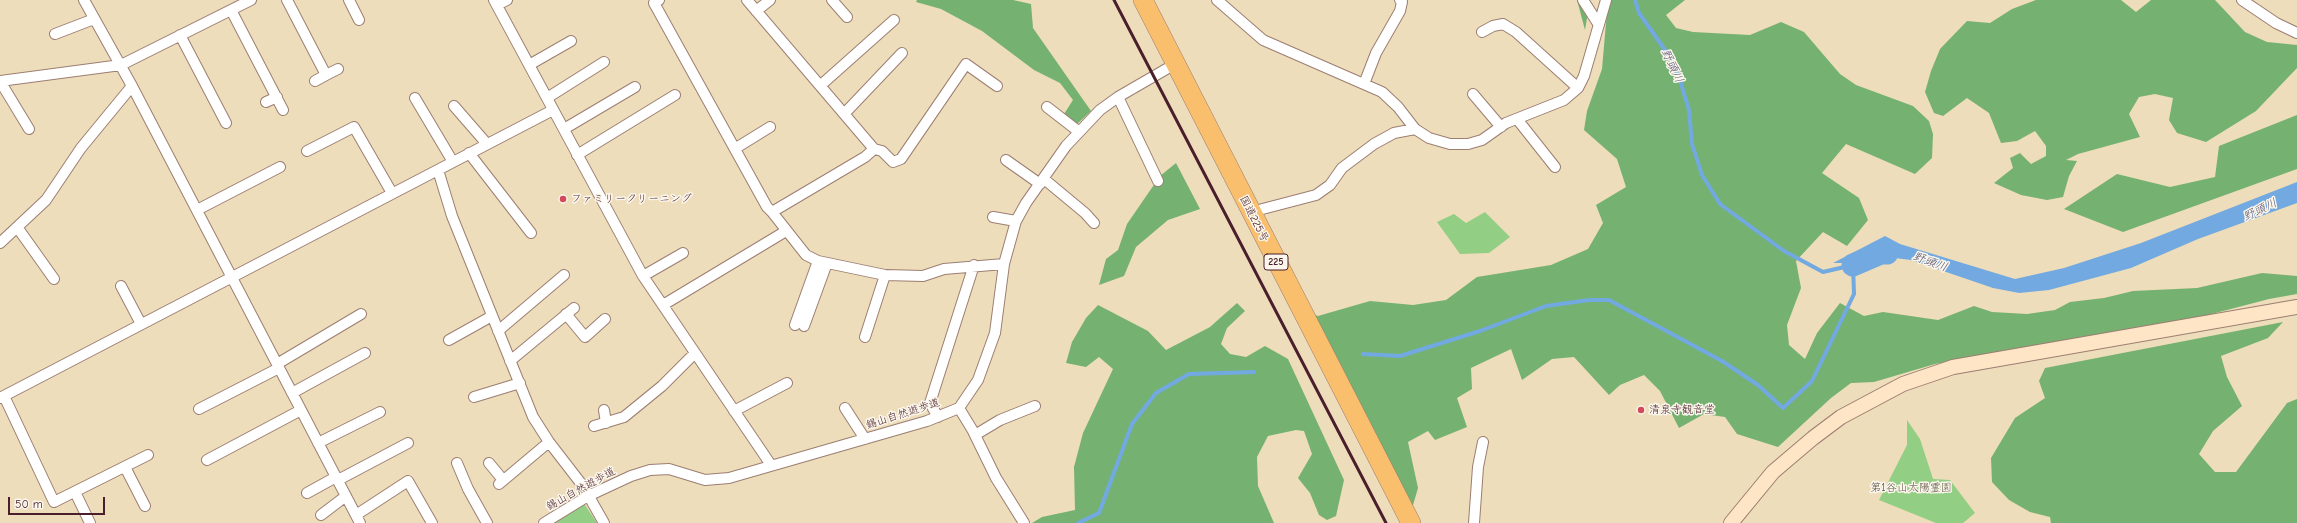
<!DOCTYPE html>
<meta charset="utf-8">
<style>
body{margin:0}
#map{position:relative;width:2297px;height:523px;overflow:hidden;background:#eeddba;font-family:"Comic Neue",sans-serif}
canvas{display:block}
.scale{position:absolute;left:8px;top:497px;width:97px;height:18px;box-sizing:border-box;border:2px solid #4a1f2b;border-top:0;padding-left:5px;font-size:12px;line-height:14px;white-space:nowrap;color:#4a1f2b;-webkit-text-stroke:3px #fbf7ec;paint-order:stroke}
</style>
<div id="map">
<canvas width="2297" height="523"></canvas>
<div class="scale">50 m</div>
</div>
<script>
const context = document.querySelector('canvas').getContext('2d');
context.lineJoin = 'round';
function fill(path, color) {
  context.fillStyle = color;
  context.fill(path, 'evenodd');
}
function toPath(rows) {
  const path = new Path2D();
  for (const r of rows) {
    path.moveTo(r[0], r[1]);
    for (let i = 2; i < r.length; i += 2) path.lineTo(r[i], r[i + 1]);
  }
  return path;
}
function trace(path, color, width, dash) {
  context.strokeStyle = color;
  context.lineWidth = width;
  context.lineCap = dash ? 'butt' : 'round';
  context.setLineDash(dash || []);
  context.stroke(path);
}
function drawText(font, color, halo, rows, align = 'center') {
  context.font = font + ' "Comic Neue","Klee One",sans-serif';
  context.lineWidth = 3;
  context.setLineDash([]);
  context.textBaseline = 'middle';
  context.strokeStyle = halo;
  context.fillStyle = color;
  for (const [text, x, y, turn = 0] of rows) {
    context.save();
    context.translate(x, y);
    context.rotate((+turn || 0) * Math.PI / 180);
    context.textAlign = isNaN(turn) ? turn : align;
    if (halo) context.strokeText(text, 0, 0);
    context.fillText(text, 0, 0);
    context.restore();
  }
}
const green = toPath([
 [1485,212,1510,237,1489,253,1460,254,1437,222,1454,214,1466,223],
 [1907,420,1920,439,1933,479,1950,480,1975,513,1963,523,1936,523,1879,500,1907,445],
 [583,502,597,523,551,523]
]);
const forest = toPath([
 [917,0,1013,0,1031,4,1033,28,1091,111,1076,125,1064,114,1073,100,1060,83,1034,70,982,31,941,9,916,2],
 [1577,0,1590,0,1585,30],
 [1608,0,1685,0,1666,15,1676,28,1693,32,1750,35,1781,22,1804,32,1840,74,1856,85,1913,106,1929,121,1933,134,1932,158,1915,174,1846,144,1822,173,1859,198,1868,220,1847,246,1823,232,1796,261,1801,288,1787,325,1789,345,1805,359,1817,333,1840,303,1864,316,1883,312,1938,320,1974,306,1992,312,2027,314,2055,310,2070,302,2104,298,2133,291,2197,288,2262,273,2297,276,2297,294,2269,299,2181,322,1935,364,1874,382,1851,383,1831,398,1778,447,1737,434,1725,417,1704,414,1679,428,1660,391,1644,375,1620,385,1609,395,1574,357,1552,359,1522,380,1511,349,1471,368,1472,389,1457,398,1467,427,1435,440,1428,431,1408,442,1418,488,1411,512,1307,312,1318,316,1370,301,1413,305,1446,300,1477,277,1551,265,1588,249,1603,223,1596,205,1626,187,1617,159,1584,130,1587,111,1602,69],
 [2036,0,2121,0,2136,12,2151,0,2215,0,2245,32,2267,42,2297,45,2297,68,2256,111,2206,142,2177,133,2169,120,2173,98,2155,94,2139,97,2129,114,2140,137,2078,154,2066,160,2077,161,2069,176,2063,197,2047,200,2021,195,1994,183,2013,168,2010,158,2020,153,2031,164,2046,156,2046,146,2035,131,2017,141,2001,143,1989,113,1967,98,1943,116,1934,113,1925,92,1931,71,1940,49,1967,21,1990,23,2012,9],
 [2297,115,2297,169,2123,232,2064,209,2117,174,2170,187,2215,177,2219,146],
 [1176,163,1200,209,1168,220,1136,247,1124,276,1099,285,1106,259,1118,250,1127,224,1160,176],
 [1237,303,1245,311,1227,328,1221,344,1230,354,1246,357,1265,346,1288,359,1344,480,1336,516,1327,520,1319,515,1310,493,1298,478,1312,454,1304,431,1296,430,1268,436,1257,457,1258,486,1274,523,1032,523,1042,517,1075,510,1074,467,1083,433,1113,369,1099,357,1086,367,1066,363,1072,342,1086,318,1098,305,1148,331,1166,350,1210,327],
 [2283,322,2268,338,2221,356,2227,377,2242,406,2213,431,2199,454,2215,472,2236,472,2287,403,2297,399,2297,523,2051,523,2050,517,2030,512,2009,500,1992,482,1991,458,2015,418,2045,398,2039,381,2045,368]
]);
const water = toPath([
 [2297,182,2297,203,2198,239,2131,268,2049,290,2019,293,1993,288,1911,260,1887,257,1868,263,1833,263,1885,236,1900,244,2015,279,2064,268,2141,243]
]);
const stream = toPath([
 [1363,354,1400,356,1480,331,1546,306,1589,300,1609,300,1722,361,1758,385,1783,408,1812,381,1854,294,1853,265,1823,272,1784,251,1720,204,1702,175,1692,144,1689,110,1678,74,1665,50,1639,13,1635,0],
 [1078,523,1099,513,1132,424,1156,393,1189,374,1254,372]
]);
const river = toPath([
 [1853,265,1881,253,1887,253]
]);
const street = toPath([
 [84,0,132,86,360,523],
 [287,0,326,75,338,69],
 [349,0,359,20],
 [494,0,643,276,771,465],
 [659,0,654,3,767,207,772,212],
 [747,0,874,149,865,157,772,212,806,255,818,261,885,275,923,276,944,269,1004,264],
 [832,0,847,17],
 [1217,0,1263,40,1382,92,1398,107,1415,129,1429,138,1450,144,1468,144,1482,140,1506,123,1564,100,1578,88,1584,76,1606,0],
 [1583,0,1599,25],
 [2242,0,2276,23,2297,33],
 [497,5,507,0],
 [231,10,283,110],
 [756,11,770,0],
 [1482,32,1493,26,1503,24,1516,32,1578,88],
 [55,34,94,19],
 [180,35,226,123],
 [529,65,571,41],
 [0,81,121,65,251,0],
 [0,81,29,129],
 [315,81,326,75],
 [1364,84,1376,53,1400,11,1402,2,1400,0],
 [821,85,894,20],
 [1473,94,1501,127],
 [1118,97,1158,181],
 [415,98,453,162],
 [547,98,604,62],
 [266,102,277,97],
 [454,106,487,144],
 [1047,107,1078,131],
 [844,114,902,53],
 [1517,119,1555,167],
 [564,129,635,87],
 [736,148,770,127],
 [874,149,882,151,893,162,901,159,966,64,997,86],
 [307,151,354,127,392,193],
 [469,153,531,233],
 [577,155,675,95],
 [1006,160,1040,184],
 [438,170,452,216,533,417,549,442,583,486,604,523],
 [1044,179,1085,213,1094,223],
 [197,210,280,167],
 [1251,212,1316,195,1330,185,1342,168,1374,144,1394,133,1415,129],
 [993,217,1016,221],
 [17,227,54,279],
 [0,243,46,200,81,148,132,86],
 [643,276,683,253],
 [121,286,141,324],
 [663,305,786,231],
 [566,314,585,337,605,319],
 [795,325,818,261],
 [804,326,827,263],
 [498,331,564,275],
 [865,337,885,275],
 [449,340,492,316],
 [510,361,574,308],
 [277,364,361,314],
 [292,393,365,353],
 [4,396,54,502,148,455],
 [474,397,520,383],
 [0,398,553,110],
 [845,408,865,439],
 [959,408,973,431,996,478,1024,523],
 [199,409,279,368],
 [604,410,606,423],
 [734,411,787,383],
 [938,417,930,403,974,265],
 [594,426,624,417,662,386,695,353],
 [975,435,1000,420,1035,406],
 [318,443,380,412],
 [207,460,301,410],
 [457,463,468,489,487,523],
 [489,463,503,480],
 [125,467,145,506],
 [338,480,408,443],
 [499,484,549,442],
 [75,492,90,523],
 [307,493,336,477],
 [321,515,346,496],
 [356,515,408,481,432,523],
 [544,523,588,496,631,476,650,470,669,469,705,480,729,478,927,421,959,408,978,380,995,333,1004,264,1016,221,1026,203,1066,146,1100,110,1118,97,1175,64],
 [1474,523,1478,467,1483,442]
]);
const secondary = toPath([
 [1731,523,1773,472,1813,438,1841,417,1903,384,1953,367,2297,307]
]);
const highway = toPath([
 [1143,0,1411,523]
]);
const rail = toPath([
 [1114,0,1386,523]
]);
const markers = [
 [563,199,4,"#d1495b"],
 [1641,410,4,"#d1495b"]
];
const shields = [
 [1276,262,24]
];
const shieldNames = [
 ["225",1276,262]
];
const poiNames = [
 ["ファミリークリーニング",571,199],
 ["清泉寺観音堂",1649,410]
];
const streetNames = [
 ["国道225号",1254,219,63],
 ["錫山自然遊歩道",903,414,-18],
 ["錫山自然遊歩道",581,489,-29]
];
const parkNames = [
 ["第1谷山太陽霊園",1911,488]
];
const waterNames = [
 ["野頭川",1672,66,65],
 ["野頭川",2260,210,-26],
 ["野頭川",1930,262,20]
];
fill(green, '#92ce83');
fill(forest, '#75b171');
fill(water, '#72a9e1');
trace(stream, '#72a9e1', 4);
trace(river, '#72a9e1', 23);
trace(street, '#9c7e72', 12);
trace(secondary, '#9c7e72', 16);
trace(highway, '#9c7e72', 20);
trace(street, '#fff', 10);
trace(secondary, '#fde5c5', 14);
trace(highway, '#f9bf6d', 19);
trace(rail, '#4a1f2b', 3);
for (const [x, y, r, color] of markers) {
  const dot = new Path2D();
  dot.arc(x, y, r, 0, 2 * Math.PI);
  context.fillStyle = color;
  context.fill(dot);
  trace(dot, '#fbf7ec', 1.5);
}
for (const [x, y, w] of shields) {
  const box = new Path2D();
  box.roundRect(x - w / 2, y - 8, w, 16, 3);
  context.fillStyle = '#fbf7ec';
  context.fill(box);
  trace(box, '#4a1f2b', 1);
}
drawText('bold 10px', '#4a1f2b', null, shieldNames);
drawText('11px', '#4a1f2b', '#fbf7ec', poiNames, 'left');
drawText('11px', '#4a1f2b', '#fbf7ec', streetNames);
drawText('11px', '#605445', '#fbf7ec', parkNames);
drawText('italic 12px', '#5a5674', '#fbf7ec', waterNames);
</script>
